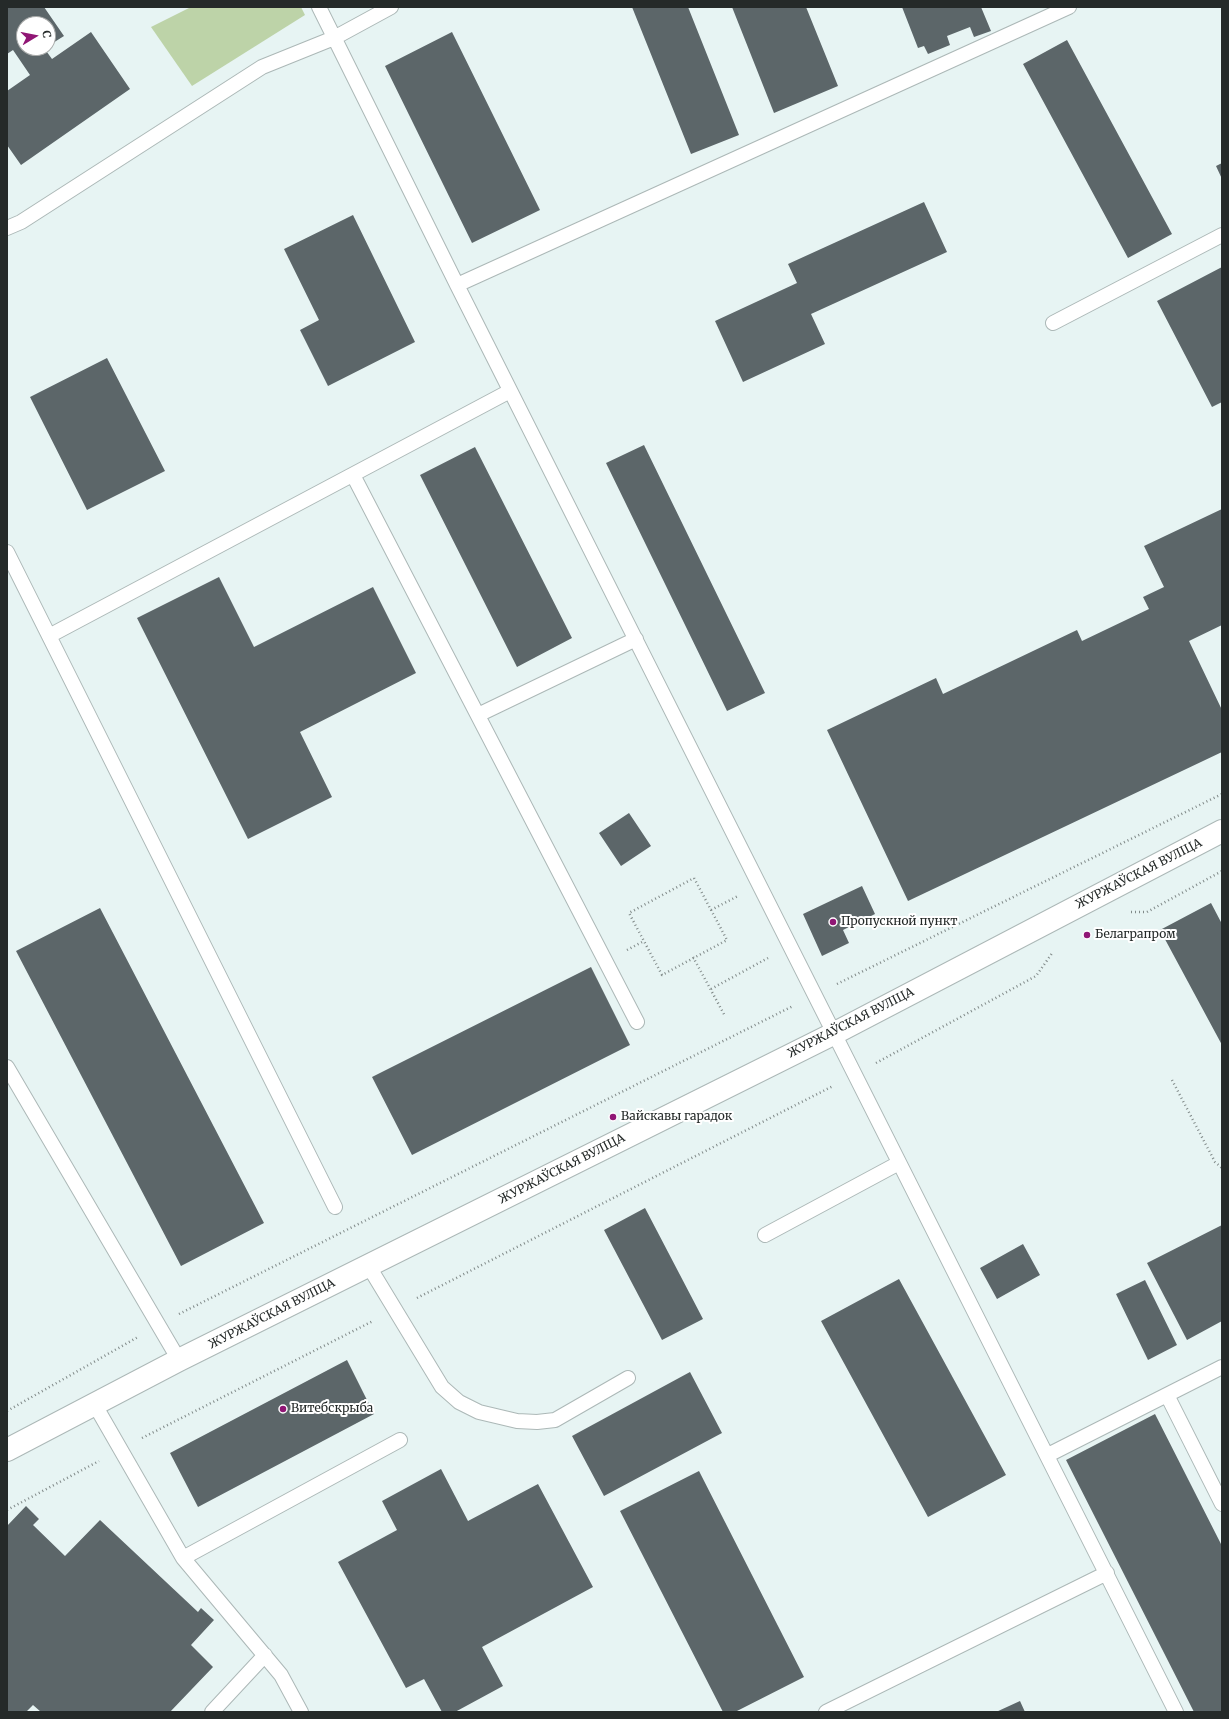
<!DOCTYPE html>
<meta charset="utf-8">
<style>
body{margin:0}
#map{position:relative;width:1229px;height:1719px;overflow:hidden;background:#e7f4f3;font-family:Merriweather,serif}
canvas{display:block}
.frame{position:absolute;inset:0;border:8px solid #252a29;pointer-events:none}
.north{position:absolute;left:16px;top:16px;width:40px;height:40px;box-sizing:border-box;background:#fff;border:1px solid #a8aaa9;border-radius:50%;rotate:80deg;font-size:11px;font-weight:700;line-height:16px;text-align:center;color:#252a29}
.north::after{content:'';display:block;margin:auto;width:14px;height:18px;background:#901675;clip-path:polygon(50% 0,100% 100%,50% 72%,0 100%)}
</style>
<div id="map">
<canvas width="1229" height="1719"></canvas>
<div class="frame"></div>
<div class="north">С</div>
</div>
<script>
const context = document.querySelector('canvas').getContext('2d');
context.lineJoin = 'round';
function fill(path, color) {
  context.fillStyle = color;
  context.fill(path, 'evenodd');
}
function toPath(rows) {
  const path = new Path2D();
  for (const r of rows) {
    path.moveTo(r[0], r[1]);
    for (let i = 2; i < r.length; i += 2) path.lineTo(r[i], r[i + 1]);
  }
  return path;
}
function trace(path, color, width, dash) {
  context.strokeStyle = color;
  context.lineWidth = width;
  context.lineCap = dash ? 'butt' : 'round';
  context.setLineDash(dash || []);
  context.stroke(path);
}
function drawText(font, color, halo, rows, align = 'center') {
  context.font = font + ' Merriweather,serif';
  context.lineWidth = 4;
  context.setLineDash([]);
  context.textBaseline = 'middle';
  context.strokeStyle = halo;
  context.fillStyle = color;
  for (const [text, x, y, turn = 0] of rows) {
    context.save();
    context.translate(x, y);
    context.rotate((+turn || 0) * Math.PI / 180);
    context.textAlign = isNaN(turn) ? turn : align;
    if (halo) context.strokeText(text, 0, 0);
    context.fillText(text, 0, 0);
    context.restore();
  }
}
const green = toPath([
 [191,7,301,7,305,15,192,86,151,27]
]);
const building = toPath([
 [7,7,44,7,64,36,48,46,48,24,24,24,24,48,44,48,52,59,91,32,130,89,21,165,7,145,7,91,30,75,13,50,7,54],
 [632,7,688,7,739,135,691,154],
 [732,7,806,7,838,86,774,113],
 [902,7,981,7,991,31,974,37,970,27,947,36,950,45,928,54,924,46,918,48],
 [452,32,540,210,472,243,385,66],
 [1067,40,1172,234,1128,258,1023,64],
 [1222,163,1222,179,1216,166],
 [924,202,947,252,811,314,825,344,743,382,715,321,797,283,788,264],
 [353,215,415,342,328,386,300,330,319,320,284,249],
 [1222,267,1222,402,1212,407,1157,301],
 [107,358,165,471,87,510,30,397],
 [644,445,765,693,727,711,606,463],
 [475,447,572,638,517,667,420,475],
 [1222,509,1222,625,1189,641,1222,710,1222,752,908,901,827,730,936,678,943,694,1077,630,1082,641,1149,609,1143,597,1164,587,1144,546],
 [219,577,254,647,373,587,416,673,300,732,332,797,248,839,137,618],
 [629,813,651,846,621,866,599,833],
 [862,886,875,914,843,930,849,943,822,956,803,914],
 [1211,903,1222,924,1222,1045,1160,930],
 [100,908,264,1223,181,1266,16,951],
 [591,967,630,1045,412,1155,372,1077],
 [645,1208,703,1319,662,1340,604,1230],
 [1222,1225,1222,1321,1187,1340,1147,1263],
 [1023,1244,1040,1275,997,1299,980,1268],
 [899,1279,1006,1475,928,1517,821,1321],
 [1145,1280,1177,1345,1148,1360,1116,1294],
 [347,1360,374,1414,198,1507,170,1453],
 [690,1372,722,1433,604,1496,572,1436],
 [1155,1414,1222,1546,1222,1712,1194,1712,1066,1460],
 [441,1469,468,1521,538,1484,593,1587,482,1647,503,1686,455,1712,442,1712,424,1679,406,1688,338,1562,397,1530,382,1501],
 [699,1471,804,1677,735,1712,723,1712,620,1511],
 [26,1506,39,1519,33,1525,65,1556,100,1520,198,1612,201,1608,214,1620,191,1645,213,1667,170,1712,41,1712,33,1705,26,1712,7,1712,7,1526],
 [1020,1701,1025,1712,996,1712]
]);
const path = toPath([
 [694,878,727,940,662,975,629,913,694,878],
 [711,910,738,896],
 [1131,912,1147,912,1222,871],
 [627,950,644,941],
 [693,957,725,1016],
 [837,984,1222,794],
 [711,989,768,958],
 [876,1063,1036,976,1053,952],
 [1172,1080,1215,1162,1222,1168],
 [417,1298,833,1086],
 [179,1314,793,1006],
 [7,1411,138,1337],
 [142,1438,373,1321],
 [7,1510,99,1461]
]);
const service = toPath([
 [319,7,457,285,1176,1712],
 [7,228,21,222,262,67,334,38,391,7],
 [457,285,1069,7],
 [1053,323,1222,235],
 [353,475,637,1022],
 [7,552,335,1207],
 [49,636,510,391],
 [478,715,636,639],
 [7,1067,179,1360],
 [765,1235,899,1163],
 [368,1265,442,1387,459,1402,479,1412,517,1421,537,1422,555,1420,628,1378],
 [1167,1395,1222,1504],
 [95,1405,183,1558,281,1675,301,1712],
 [1048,1455,1222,1367],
 [183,1558,400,1440],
 [212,1712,265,1655],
 [826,1712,1107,1573]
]);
const tertiary = toPath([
 [7,1450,179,1360,835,1033,1222,831]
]);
const markers = [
 [833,922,4,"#901675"],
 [1087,935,4,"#901675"],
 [613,1117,4,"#901675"],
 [283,1409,4,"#901675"]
];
const streetNames = [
 ["ЖУРЖАЎСКАЯ ВУЛІЦА",1139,874,-27],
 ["ЖУРЖАЎСКАЯ ВУЛІЦА",851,1023,-27],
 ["ЖУРЖАЎСКАЯ ВУЛІЦА",562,1169,-27],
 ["ЖУРЖАЎСКАЯ ВУЛІЦА",272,1314,-27]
];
const poiNames = [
 ["Пропускной пункт",841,922],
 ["Белаграпром",1095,935],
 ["Вайскавы гарадок",621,1117],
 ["Витебскрыба",291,1409]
];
fill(green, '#bdd3a8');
fill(building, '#5c6669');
trace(service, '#acb8b7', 16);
trace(tertiary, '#acb8b7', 24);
trace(path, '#818a89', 2.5, [1, 3]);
trace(service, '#fff', 14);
trace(tertiary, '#fff', 22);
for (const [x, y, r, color] of markers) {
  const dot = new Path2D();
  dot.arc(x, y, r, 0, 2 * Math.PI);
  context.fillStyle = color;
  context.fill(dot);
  trace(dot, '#fff', 1.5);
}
drawText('12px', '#252a29', '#fff', streetNames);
drawText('12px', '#252a29', '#fff', poiNames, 'left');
</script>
